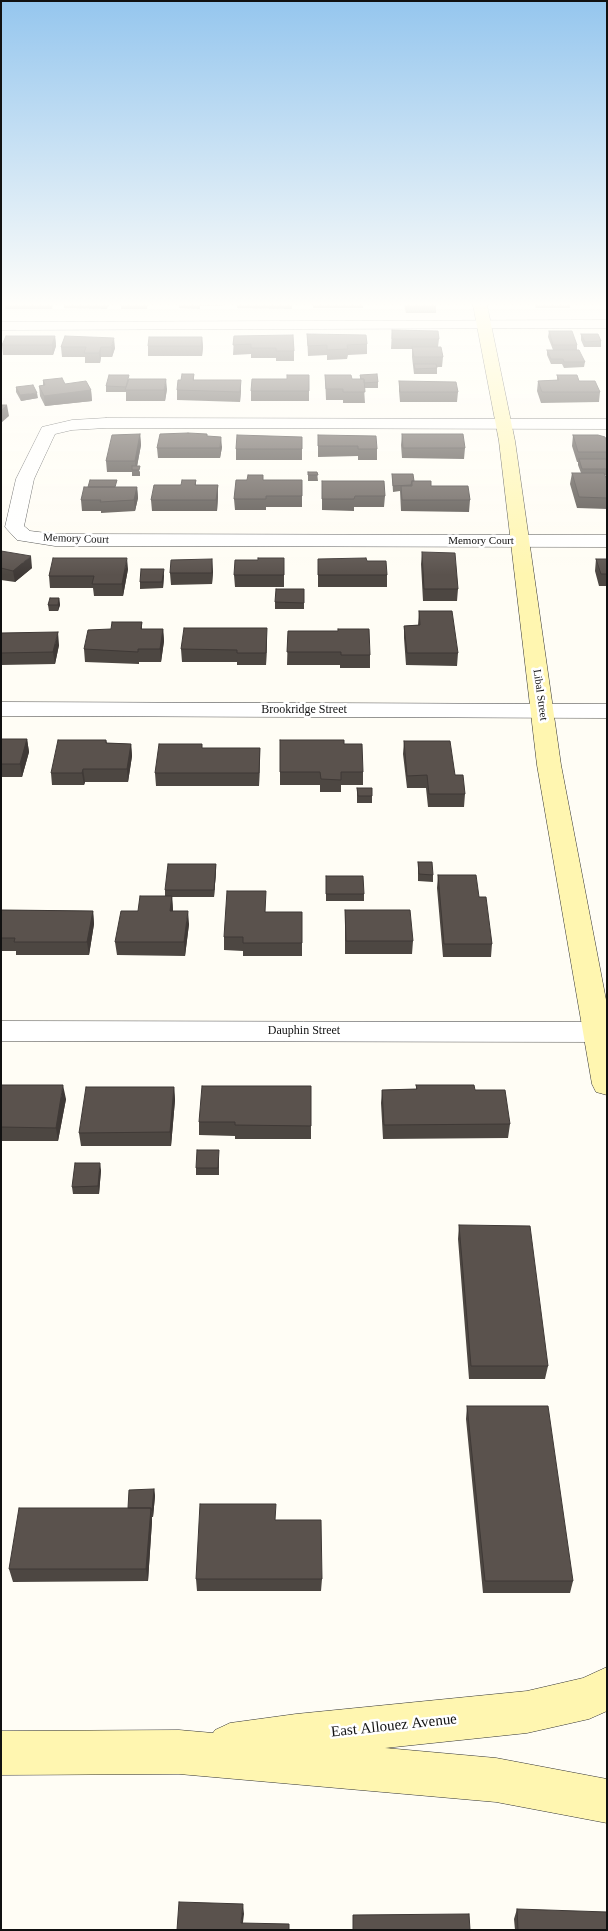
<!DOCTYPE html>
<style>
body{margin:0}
#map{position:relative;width:608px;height:1931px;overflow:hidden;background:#fffdf5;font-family:Georgia,serif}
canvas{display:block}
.frame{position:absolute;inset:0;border:2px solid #111;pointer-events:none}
</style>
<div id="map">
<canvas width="608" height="1931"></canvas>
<div class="frame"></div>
</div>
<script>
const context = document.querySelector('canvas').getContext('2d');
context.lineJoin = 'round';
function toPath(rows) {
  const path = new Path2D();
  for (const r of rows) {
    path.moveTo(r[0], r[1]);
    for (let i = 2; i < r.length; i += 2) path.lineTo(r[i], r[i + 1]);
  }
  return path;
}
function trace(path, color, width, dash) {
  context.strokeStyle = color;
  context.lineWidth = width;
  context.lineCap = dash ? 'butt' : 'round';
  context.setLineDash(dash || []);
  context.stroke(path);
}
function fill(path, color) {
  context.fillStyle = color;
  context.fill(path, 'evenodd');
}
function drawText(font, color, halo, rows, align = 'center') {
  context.font = font + ' Georgia,serif';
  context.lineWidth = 5;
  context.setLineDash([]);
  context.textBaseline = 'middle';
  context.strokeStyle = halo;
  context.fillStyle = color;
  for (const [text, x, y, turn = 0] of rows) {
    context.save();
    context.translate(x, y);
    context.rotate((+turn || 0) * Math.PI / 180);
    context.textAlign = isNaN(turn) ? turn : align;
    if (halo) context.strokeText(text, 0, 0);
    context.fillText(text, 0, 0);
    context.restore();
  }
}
const street = toPath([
 [607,320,607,328,1,330,1,322,607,320],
 [106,418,607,419,607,429,106,428,72,430,55,434,34,479,24,526,30,531,55,534,607,535,607,547,55,546,17,540,5,527,16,479,42,427,72,420,106,418],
 [1,702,607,704,607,718,1,716,1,702],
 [1,1021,607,1022,607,1042,1,1041,1,1021]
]);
const secondary = toPath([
 [473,305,487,305,515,441,561,765,607,1005,607,1095,596,1092,592,1084,537,765,499,441,473,305],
 [607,1667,607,1711,589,1719,527,1733,385,1748,496,1758,607,1779,607,1823,496,1802,179,1774,1,1775,1,1731,179,1730,213,1733,215,1730,230,1723,296,1714,527,1691,583,1678,607,1667]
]);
const wall = toPath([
 [5,305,53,305,52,309,5,309],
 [64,305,109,305,107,309,64,308],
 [121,305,148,305,147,309,121,309],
 [179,305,223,305,223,306,200,306,200,309,179,308],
 [237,305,292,305,292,309,237,308],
 [313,305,363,305,363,308,313,308],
 [404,305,436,305,436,313,406,313],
 [535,305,570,305,570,308,536,308],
 [392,330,439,339,438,347,443,357,442,367,437,367,437,374,414,374,412,357,412,349,391,349],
 [549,331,577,345,577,350,585,362,584,367,564,368,562,364,551,364,547,355,547,350,553,350,548,337],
 [307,334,367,344,367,354,348,355,347,359,327,360,327,355,308,356],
 [581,334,601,341,601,347,584,347,581,340],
 [55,336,56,346,53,355,3,355,2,345],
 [65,336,115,348,112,357,101,357,100,363,85,363,85,357,62,357,61,347],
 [234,336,294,351,294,361,276,361,276,358,251,358,251,354,233,355],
 [202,337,203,347,202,356,148,356,148,346],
 [194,374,194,380,241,390,240,402,177,400,177,390],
 [309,375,309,401,251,401,251,391,287,379],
 [325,375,352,379,360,379,360,375,378,382,378,388,364,388,365,403,343,403,343,400,326,400],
 [557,375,579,381,600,392,599,402,541,403,537,391,538,381,557,380],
 [129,379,167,389,165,401,126,401,126,392,106,392,106,386],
 [43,380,65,384,91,390,92,401,45,406,40,396,39,386,43,385],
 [399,381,458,392,457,402,400,402,399,391],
 [16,387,38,398,21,401,16,392],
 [140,434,141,445,137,466,140,472,140,476,132,476,132,472,107,472,106,461],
 [207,434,207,436,222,447,220,458,158,458,157,448],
 [402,434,465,448,464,459,402,458,401,445],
 [318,435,377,449,377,460,358,460,358,456,318,457],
 [573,435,607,442,607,475,605,475,607,480,607,509,577,508,570,484,572,473,581,473,578,465,578,462,577,462,572,446],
 [302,437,302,460,236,460,236,449],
 [308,472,317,472,318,481,308,481],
 [392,474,431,486,470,500,469,512,401,511,400,491,393,492],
 [196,480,196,485,218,485,218,496,217,511,152,511,151,500,181,485],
 [247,480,302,480,302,507,266,507,266,510,235,510,234,499],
 [322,481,385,496,384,507,354,507,354,511,322,510],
 [117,487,137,487,138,498,135,511,101,513,101,511,82,511,81,500],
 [1,551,32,568,15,582,1,580],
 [422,552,458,589,457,601,423,601,421,564],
 [284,558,284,587,235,587,234,575,258,560],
 [318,559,387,575,387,587,318,587],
 [596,559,607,559,607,586,599,586,595,571],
 [128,569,123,596,94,596,93,588,50,588,49,576],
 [213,571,212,584,171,585,170,573],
 [164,575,163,588,140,589,140,582],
 [304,589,304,609,275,609,275,602],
 [59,598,60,605,58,611,49,611,48,605],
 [419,611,458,653,457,666,406,665,404,638,404,626,418,625],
 [142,622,142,629,163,629,164,641,161,662,139,662,139,664,85,662,84,649,111,629],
 [288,631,370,655,370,668,340,668,340,665,287,665],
 [1,633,59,645,55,664,1,665],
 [267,640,266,665,237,665,237,662,182,662,181,649],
 [1,739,27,739,29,752,22,777,1,777],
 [106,740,107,743,131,744,132,756,128,782,85,782,84,785,52,785,51,773],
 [280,740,344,744,363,772,363,785,341,785,341,792,320,792,320,785,280,785],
 [404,741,455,775,465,794,464,807,428,807,426,788,407,788,403,754],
 [202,748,260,748,259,786,156,786,155,773],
 [357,788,372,788,372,803,357,803],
 [418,862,433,875,433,882,418,881],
 [216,864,216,871,214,897,172,897,173,911,189,924,185,956,117,955,115,942,138,911,165,896,165,890],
 [438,875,479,897,492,944,491,957,443,957,437,888],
 [326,876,364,894,364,901,326,901],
 [1,910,93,911,94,924,89,955,16,955,16,951,1,951],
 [345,910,413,941,412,954,345,954],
 [266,912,302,912,302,956,243,956,243,951,224,950,224,937],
 [1,1085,66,1099,58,1141,1,1141],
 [416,1085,475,1090,510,1124,508,1138,383,1139,381,1103,382,1090,416,1089],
 [311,1086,311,1139,235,1139,235,1136,199,1135,199,1122],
 [174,1087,175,1100,171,1146,81,1146,79,1133],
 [219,1157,219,1175,196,1175,196,1168],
 [101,1170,99,1194,73,1194,72,1187],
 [459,1225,548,1366,545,1379,469,1379,458,1239],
 [467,1406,573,1581,570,1593,483,1593,466,1419],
 [154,1489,155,1496,153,1517,152,1517,152,1521,148,1581,13,1582,9,1569,128,1508],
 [276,1520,322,1579,321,1591,197,1591,196,1579],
 [517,1909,607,1930,515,1930,514,1919]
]);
const shadedWall = toPath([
 [55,336,56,346,53,355,52,345],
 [202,337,203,347,202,356,201,346],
 [114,338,115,348,112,357,111,347],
 [101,347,101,357,100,363,99,353],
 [166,379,167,389,165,401,164,390],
 [241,380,241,390,240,402,240,392],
 [91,390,92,401,45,406,44,396],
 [37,393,38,398,21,401,20,395],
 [7,405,9,416,1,423,1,411],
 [140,434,141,445,136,472,135,461],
 [221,437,222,447,220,458,220,448],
 [218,485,218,496,217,511,216,500],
 [137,487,138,498,135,511,134,500],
 [31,556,32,568,15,582,13,571],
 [127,558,128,569,123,596,122,584],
 [212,559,213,571,212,584],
 [164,569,164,575,163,588,162,582],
 [59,598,60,605,58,611,58,605],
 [267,628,267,640,266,665,266,653],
 [163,629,164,641,161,662,160,649],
 [58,632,59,645,55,664,53,652],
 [27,739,29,752,22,777,20,764],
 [131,744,132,756,128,782,127,769],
 [260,748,260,760,259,786,259,773],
 [83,769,85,782,84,785,82,773],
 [216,864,216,871,214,897,214,890],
 [172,896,173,910,171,924,170,911],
 [93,911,94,924,89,955,87,942],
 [188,911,189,924,185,956,184,942],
 [63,1085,66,1099,58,1141,56,1128],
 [174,1087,175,1100,171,1146,170,1132],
 [100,1163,101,1170,99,1194,98,1186],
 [154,1489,155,1496,153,1517,152,1510],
 [151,1508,152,1521,148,1581,146,1569],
 [243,1904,244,1914,242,1930,241,1923]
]);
const building = toPath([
 [392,330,438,331,439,339,392,339,392,330],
 [549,331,572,331,577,345,553,345,549,331],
 [307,334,366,335,367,344,347,345,348,349,327,350,327,345,308,346,307,334],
 [581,334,598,334,601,341,585,342,581,334],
 [293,335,294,351,276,351,276,348,251,348,251,344,233,345,234,336,293,335],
 [6,336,55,336,52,345,2,345,6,336],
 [65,336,114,338,111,347,101,347,99,353,84,353,86,347,61,347,65,336],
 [149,337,202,337,201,346,148,346,149,337],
 [412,347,441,347,443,357,414,357,412,347],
 [547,350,579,350,585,362,564,362,563,359,551,359,547,350],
 [414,364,436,364,437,368,415,369,414,364],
 [182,374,194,374,193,380,241,380,240,392,177,390,178,380,181,380,182,374],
 [377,374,378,382,364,383,364,379,361,379,360,375,377,374],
 [109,375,129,375,126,387,106,386,109,375],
 [287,375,309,375,309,391,251,391,252,379,287,379,287,375],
 [325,375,351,375,352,379,364,379,365,392,343,392,343,389,326,389,325,375],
 [557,375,577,375,579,381,595,381,600,392,542,392,538,381,559,380,557,375],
 [62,378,65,384,86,381,91,390,44,396,39,386,45,385,43,380,62,378],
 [129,379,166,379,164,390,125,390,129,379],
 [399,381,456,382,458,392,400,392,399,381],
 [33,385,37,393,20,395,16,387,33,385],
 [1,405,7,405,1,411,1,405],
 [188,433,207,434,207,436,221,437,220,448,157,448,160,434,188,433],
 [140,434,135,461,106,461,112,435,140,434],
 [402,434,463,434,465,448,403,448,402,434],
 [237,435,302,437,302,449,236,449,237,435],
 [318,435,376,436,377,449,358,449,358,446,318,446,318,435],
 [573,435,598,435,605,437,607,442,607,452,578,452,573,435],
 [579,459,606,459,607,463,607,469,582,469,579,459],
 [132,466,140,466,139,470,132,470,132,466],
 [308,472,317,472,318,475,308,475,308,472],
 [572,473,604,473,607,480,607,498,579,497,572,473],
 [392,474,413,474,414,481,412,481,411,485,393,486,392,474],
 [248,475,263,475,263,480,302,480,302,496,266,496,266,499,234,499,236,480,247,480,248,475],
 [90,480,117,480,115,487,88,487,90,480],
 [182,480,196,480,195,485,218,485,216,500,151,500,154,485,181,485,182,480],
 [322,481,384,481,385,496,355,496,354,499,322,499,322,481],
 [412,481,431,481,431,486,468,486,470,500,402,500,401,486,412,486,412,481],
 [84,487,137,487,134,500,100,502,101,500,81,500,84,487],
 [1,551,31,556,13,571,1,568,1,551],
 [422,552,455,553,458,589,424,589,422,552],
 [53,558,127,558,122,584,92,584,94,576,49,576,53,558],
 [258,558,284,558,284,575,234,575,235,560,258,560,258,558],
 [366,558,367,561,386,561,387,575,318,575,318,559,366,558],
 [212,559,212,573,170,573,171,560,212,559],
 [596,559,607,559,607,574,601,574,596,559],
 [141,569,164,569,162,582,140,582,141,569],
 [276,589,304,589,304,603,275,602,276,589],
 [50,598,59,598,58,605,48,605,50,598],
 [419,611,452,611,458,653,407,653,404,626,420,625,419,611],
 [112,622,142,622,141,629,163,629,160,649,138,649,138,652,84,649,88,630,111,629,112,622],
 [184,628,267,628,266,653,237,653,237,650,181,649,184,628],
 [338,629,369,629,370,655,341,655,341,652,287,652,288,631,338,631,338,629],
 [58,632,53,652,1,653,1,633,58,632],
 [1,739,27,739,20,764,1,764,1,739],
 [58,740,106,740,106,743,131,744,127,769,83,769,82,773,51,773,58,740],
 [280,740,344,740,344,744,362,744,363,772,341,772,341,780,321,779,320,772,280,772,280,740],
 [404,741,450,741,455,775,463,775,465,794,429,794,427,775,407,776,404,741],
 [159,744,202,744,202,748,260,748,259,773,155,773,159,744],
 [357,788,372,788,372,796,358,796,357,788],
 [418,862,432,862,433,875,419,874,418,862],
 [168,864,216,864,214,890,165,890,168,864],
 [438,875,476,875,479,897,486,897,492,944,444,944,438,875],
 [326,876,363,876,364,894,326,894,326,876],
 [227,891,266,891,265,912,302,912,302,943,243,943,243,937,224,937,227,891],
 [140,896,172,896,170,911,188,911,184,942,115,942,121,911,138,911,140,896],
 [1,910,93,911,87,942,14,942,15,938,1,938,1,910],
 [345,910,410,910,413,941,346,941,345,910],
 [1,1085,63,1085,56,1128,1,1127,1,1085],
 [416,1085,474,1085,475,1090,505,1090,510,1124,384,1125,382,1090,417,1089,416,1085],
 [202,1086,311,1086,311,1126,235,1125,235,1122,199,1122,202,1086],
 [86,1087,174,1087,170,1132,79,1133,86,1087],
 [197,1150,219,1150,218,1168,196,1168,197,1150],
 [75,1163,100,1163,98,1186,72,1187,75,1163],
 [459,1225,530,1226,548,1366,471,1366,459,1225],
 [467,1406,548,1406,573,1581,485,1581,467,1406],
 [154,1489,152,1510,151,1510,151,1508,128,1508,129,1490,154,1489],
 [200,1504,276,1504,275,1520,321,1520,322,1579,196,1579,200,1504],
 [19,1508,151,1508,146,1569,9,1569,19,1508],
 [179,1902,243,1904,241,1923,289,1924,289,1930,177,1930,179,1902],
 [517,1909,607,1912,607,1930,518,1930,517,1909],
 [469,1914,470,1930,353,1930,353,1915,469,1914]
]);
const farStreetnames = [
 ["Memory Court",76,539,2],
 ["Memory Court",481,541],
 ["Libal Street",540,695,82]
];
const streetNames = [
 ["Brookridge Street",304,710],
 ["Dauphin Street",304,1031]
];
const nearStreetnames = [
 ["East Allouez Avenue",394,1726,-6]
];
trace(street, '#444', 1);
trace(secondary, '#333', 1);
fill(street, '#fff');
fill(secondary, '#fff6b0');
fill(wall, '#4d4742');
fill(shadedWall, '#3f3936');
fill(building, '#5a524d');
trace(building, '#3f3936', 1);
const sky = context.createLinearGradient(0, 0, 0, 575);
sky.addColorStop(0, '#95c6ee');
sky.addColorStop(0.53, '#fffefa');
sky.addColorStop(1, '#fffefa00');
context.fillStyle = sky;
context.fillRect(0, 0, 608, 575);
drawText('11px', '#111', '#fff', farStreetnames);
drawText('12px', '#111', '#fff', streetNames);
drawText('15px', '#111', '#fff', nearStreetnames);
</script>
